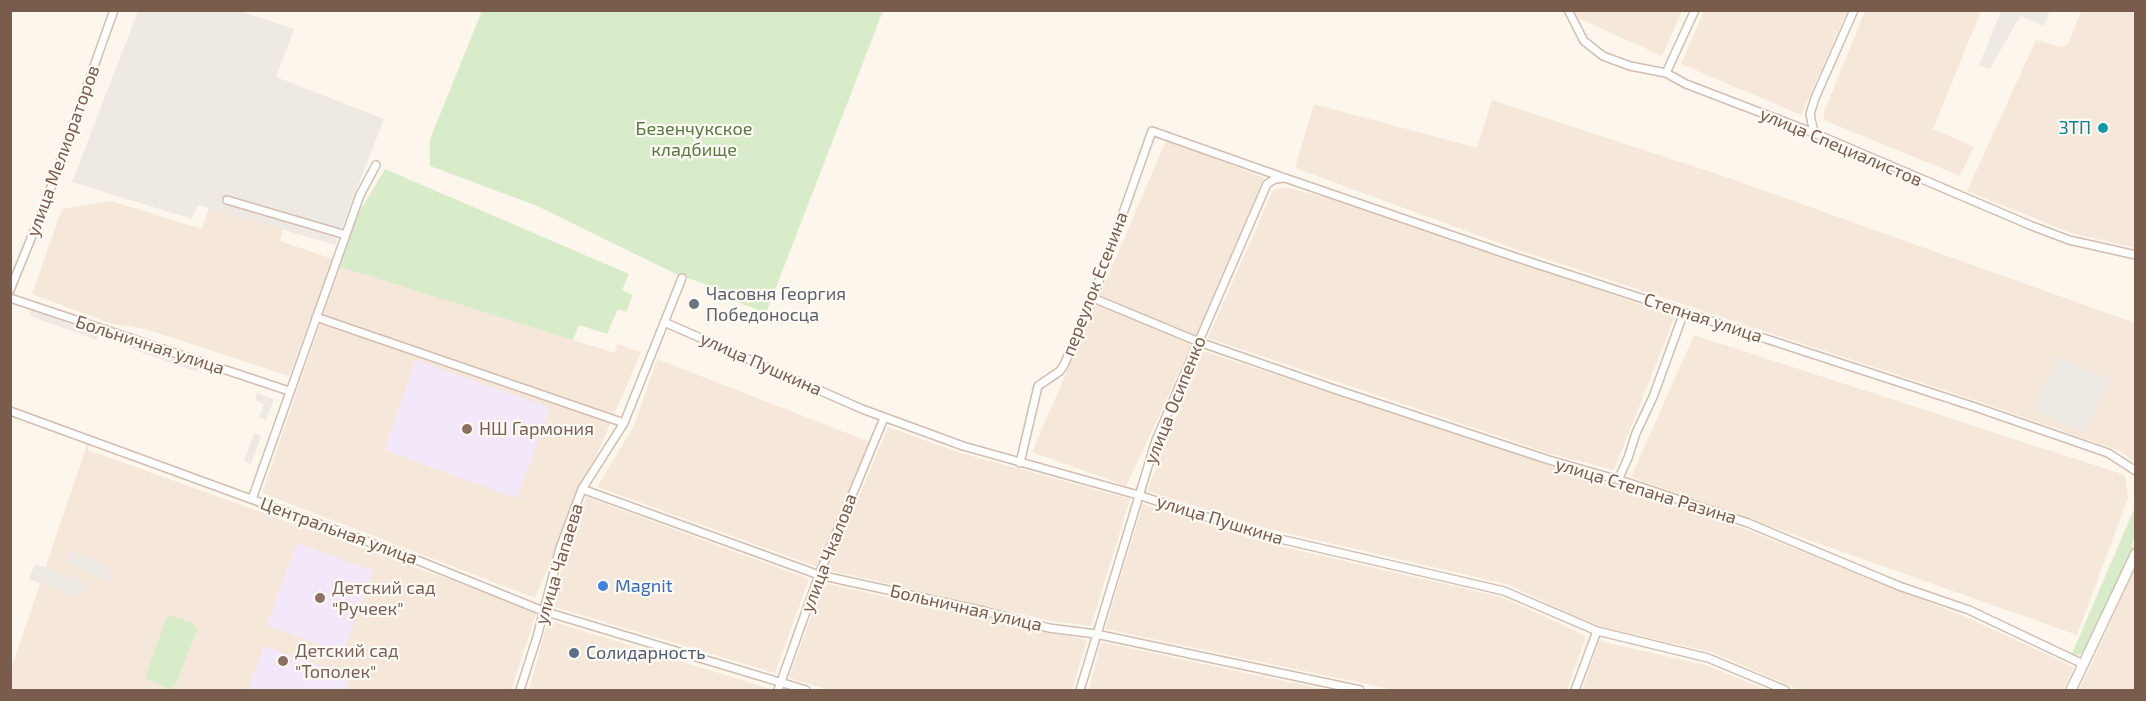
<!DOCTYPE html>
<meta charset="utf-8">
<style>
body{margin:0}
#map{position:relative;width:2146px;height:701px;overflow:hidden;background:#fdf6ec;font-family:"Exo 2",sans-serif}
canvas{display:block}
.frame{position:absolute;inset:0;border:12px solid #7a5c4d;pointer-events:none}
</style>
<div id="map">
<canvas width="2146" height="701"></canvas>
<div class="frame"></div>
</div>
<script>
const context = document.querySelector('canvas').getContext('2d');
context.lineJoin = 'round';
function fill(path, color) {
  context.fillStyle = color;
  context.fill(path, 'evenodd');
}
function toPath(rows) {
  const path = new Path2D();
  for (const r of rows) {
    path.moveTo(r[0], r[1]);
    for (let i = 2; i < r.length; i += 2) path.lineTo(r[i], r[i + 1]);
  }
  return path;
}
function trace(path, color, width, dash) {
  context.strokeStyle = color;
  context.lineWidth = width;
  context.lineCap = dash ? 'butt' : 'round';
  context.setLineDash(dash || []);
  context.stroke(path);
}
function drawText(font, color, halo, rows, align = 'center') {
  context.font = font + ' "Exo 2",sans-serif';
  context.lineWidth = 4.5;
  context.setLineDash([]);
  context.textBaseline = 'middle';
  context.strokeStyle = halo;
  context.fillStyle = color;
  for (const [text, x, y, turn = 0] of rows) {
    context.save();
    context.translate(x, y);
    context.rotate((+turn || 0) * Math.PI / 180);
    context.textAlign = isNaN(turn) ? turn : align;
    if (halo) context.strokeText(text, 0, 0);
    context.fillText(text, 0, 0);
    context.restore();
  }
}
const residential = toPath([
 [1574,11,1574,10,1682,11,1662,56,1576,17],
 [1704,11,1847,11,1801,115,1681,64],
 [1865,11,1981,11,1933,129,1974,147,1960,176,1824,120,1824,112],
 [2081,11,2135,11,2135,248,2071,233,1967,191,2036,40,2061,47,2068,44],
 [1492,100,1726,177,2135,323,2135,462,2120,451,1977,401,1518,250,1295,168,1314,104,1477,148],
 [1167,139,1264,178,1193,343,1126,486,1032,452],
 [1285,187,1340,201,1675,316,1614,470,1551,454,1208,338,1273,190],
 [111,201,202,229,211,202,284,224,280,241,333,259,289,376,145,329,112,324,32,294,62,209],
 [340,267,615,353,618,344,641,352,535,598,262,493],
 [1694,335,2125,475,2128,498,2077,635,1631,477],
 [1203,351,1745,529,1966,617,2074,667,2063,690,1800,690,1711,652,1597,626,1506,584,1265,528,1147,491],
 [657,359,870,442,818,567,597,487,634,426],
 [888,427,961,453,1130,499,1091,626,1051,621,828,570],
 [89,439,88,450,537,611,511,690,11,690,11,669],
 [586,497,809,579,775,673,551,606,567,550],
 [1143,504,1262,542,1502,597,1586,636,1567,690,1394,690,1105,629],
 [2135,568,2135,690,2079,690,2090,667],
 [823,583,1087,640,1072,690,829,690,789,678],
 [548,620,770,689,770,690,529,690],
 [1599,641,1706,665,1767,690,1582,690],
 [1101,642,1326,690,1089,690]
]);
const industrial = toPath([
 [138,11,240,11,294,29,276,77,384,119,335,245,198,205,192,219,72,182],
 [2001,11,2050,11,2044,26,2020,16,1990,69,1979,65],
 [32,310,99,334,97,340,30,316],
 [131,342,199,366,197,372,129,348],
 [2057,357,2109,379,2086,434,2034,411],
 [257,393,274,399,266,420,259,417,264,404,255,400],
 [254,433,261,436,251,464,244,461],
 [71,551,110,567,108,573,113,575,111,582,65,563],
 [35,564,88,583,86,591,80,589,77,597,29,579]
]);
const education = toPath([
 [416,360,550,408,517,498,384,450],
 [297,543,373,571,343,653,267,625],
 [264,646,350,676,345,690,248,690]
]);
const green = toPath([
 [482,11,883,11,766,313,737,302,739,296,676,274,537,206,430,166,430,139],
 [385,169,629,274,622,290,633,295,626,312,618,309,607,334,579,325,573,340,340,267,357,216],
 [2135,507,2135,533,2131,552,2086,651,2081,654,2071,656],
 [173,616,193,623,197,630,175,686,170,689,148,680,146,675,166,619,167,617]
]);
const street = toPath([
 [1568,10,1584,41,1603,56,1630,66,1666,73,1686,84,1814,133,2032,226,2069,240,2136,255],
 [1666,73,1695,10],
 [1814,133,1810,114,1815,98,1854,10],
 [227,200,346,235],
 [10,290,45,204,114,10],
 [10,298,289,391],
 [1093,298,1199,342,1337,390,1549,460,1626,482,1748,523,1899,586,1969,610,2083,664],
 [316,317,624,423],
 [664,322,862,409,963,446,1138,495,1263,535,1504,591,1597,631,1708,658,1785,690],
 [10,411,407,556,543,611,806,690],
 [1020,463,1038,386,1060,371,1064,365,1093,298,1152,131,1282,177],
 [1618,480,1628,458,1636,433,1653,397,1684,312],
 [582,489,819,575,984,611,1049,628,1096,634,1360,690],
 [252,499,360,195,376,165],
 [520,690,537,637,560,548,582,489,624,423,682,278],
 [778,690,819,575,884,418],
 [1080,690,1156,440,1267,184,1275,179,1285,178,1515,257,1975,407,2108,453,2136,471],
 [1575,690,1597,631]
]);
const secondary = toPath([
 [2071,690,2136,553]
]);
const markers = [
 [2103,128,6,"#0f9aa8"],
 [694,304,6,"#6b7280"],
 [467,429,6,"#8d6e63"],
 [603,586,6,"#3f7fe0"],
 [320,598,6,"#8d6e63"],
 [574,653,6,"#5c6f8a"],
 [283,661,6,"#8d6e63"]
];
const cultureNames = [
 ["ЗТП",2091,128]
];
const parkNames = [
 ["Безенчукское",694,129],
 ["кладбище",694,150]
];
const streetNames = [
 ["улица Специалистов",1841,147,23],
 ["улица Мелиораторов",63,151,-70],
 ["переулок Есенина",1095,284,-69],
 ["Степная улица",1703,318,18],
 ["Больничная улица",150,345,18],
 ["улица Пушкина",761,364,24],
 ["улица Осипенко",1175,400,-68],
 ["улица Степана Разина",1646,491,17],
 ["улица Пушкина",1220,520,17],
 ["Центральная улица",339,531,20],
 ["улица Чкалова",829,553,-69],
 ["улица Чапаева",559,564,-73],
 ["Больничная улица",966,608,13]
];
const worshipNames = [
 ["Часовня Георгия",706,294],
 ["Победоносца",706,315]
];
const educationNames = [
 ["НШ Гармония",479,429],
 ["Детский сад",332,588],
 ["\"Ручеек\"",332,609],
 ["Детский сад",295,651],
 ["\"Тополек\"",295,672]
];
const shopNames = [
 ["Magnit",615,586]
];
const serviceNames = [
 ["Солидарность",586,653]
];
fill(residential, '#f5e8da');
fill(industrial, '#efe9e4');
fill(education, '#f3e8fa');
fill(green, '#d8ecc9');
trace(street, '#d1beb0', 10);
trace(secondary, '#d6c0b0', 12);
trace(street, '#fff', 7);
trace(secondary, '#fff', 9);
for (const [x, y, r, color] of markers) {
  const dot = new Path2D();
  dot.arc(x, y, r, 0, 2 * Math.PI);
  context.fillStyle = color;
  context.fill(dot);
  trace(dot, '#fffaf3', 2);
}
drawText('18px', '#0d838f', '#fffaf3', cultureNames, 'right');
drawText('18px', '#537a41', '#fffaf3', parkNames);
drawText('18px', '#7a5c4d', '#fffaf3', streetNames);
drawText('18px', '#5b616d', '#fffaf3', worshipNames, 'left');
drawText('18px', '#785e54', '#fffaf3', educationNames, 'left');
drawText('18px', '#366cbe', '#fffaf3', shopNames, 'left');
drawText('18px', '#4e5e75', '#fffaf3', serviceNames, 'left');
</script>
